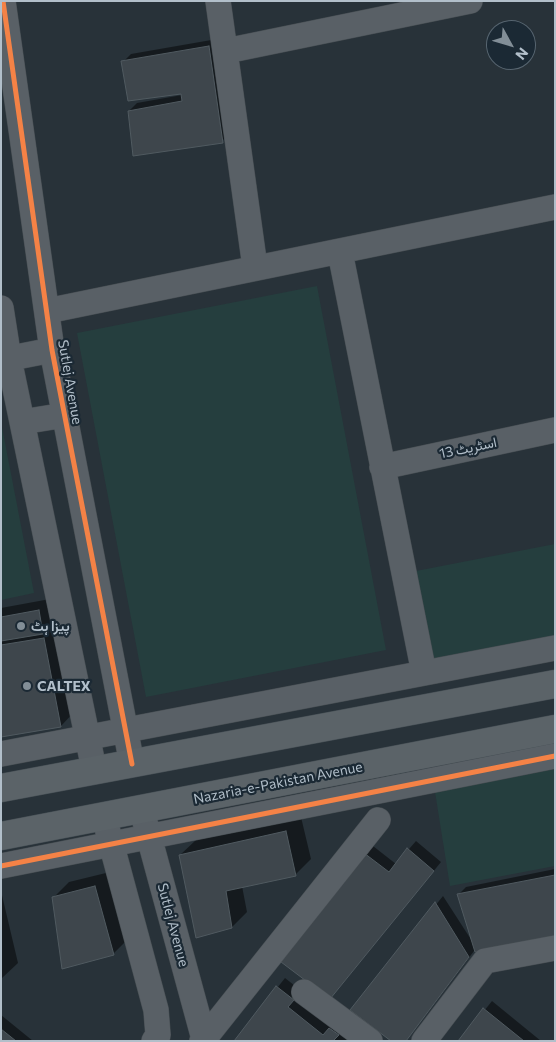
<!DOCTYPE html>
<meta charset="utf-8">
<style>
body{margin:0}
#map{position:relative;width:556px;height:1042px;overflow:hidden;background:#283239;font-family:Commissioner,sans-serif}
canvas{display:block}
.frame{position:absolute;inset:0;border:2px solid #b2bfca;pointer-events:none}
.north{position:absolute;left:486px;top:20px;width:50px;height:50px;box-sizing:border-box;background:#1b2934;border:1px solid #576570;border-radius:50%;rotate:129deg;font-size:14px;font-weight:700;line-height:20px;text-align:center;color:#b2bfca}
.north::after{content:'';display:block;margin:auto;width:18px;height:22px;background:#828e97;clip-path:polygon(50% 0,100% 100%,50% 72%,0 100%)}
</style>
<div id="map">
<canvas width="556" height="1042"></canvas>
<div class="frame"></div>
<div class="north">N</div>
</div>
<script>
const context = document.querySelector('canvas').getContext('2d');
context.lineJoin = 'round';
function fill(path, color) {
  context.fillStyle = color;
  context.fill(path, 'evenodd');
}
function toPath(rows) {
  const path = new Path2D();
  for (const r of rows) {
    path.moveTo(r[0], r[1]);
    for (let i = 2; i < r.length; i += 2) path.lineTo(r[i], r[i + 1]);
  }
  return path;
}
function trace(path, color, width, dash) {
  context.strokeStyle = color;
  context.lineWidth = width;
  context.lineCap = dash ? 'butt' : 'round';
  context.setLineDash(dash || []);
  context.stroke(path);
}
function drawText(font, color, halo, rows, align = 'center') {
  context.font = font + ' Commissioner,Vazirmatn,sans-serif';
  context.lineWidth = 4.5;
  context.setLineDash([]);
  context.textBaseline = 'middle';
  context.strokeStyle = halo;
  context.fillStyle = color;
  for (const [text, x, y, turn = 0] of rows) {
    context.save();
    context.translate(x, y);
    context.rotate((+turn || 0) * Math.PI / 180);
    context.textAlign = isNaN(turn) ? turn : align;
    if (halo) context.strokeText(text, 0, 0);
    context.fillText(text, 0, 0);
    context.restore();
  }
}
const green = toPath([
 [317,286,386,650,146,697,77,333],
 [1,422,34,593,1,600],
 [555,544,555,636,433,662,416,571],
 [555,769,555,866,450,886,435,792]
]);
const shadow = toPath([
 [217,39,230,133,222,141,129,111,137,103,182,95,182,92,123,62,131,54],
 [50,599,54,621,50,625,59,623,76,710,61,726,1,736,1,608],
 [301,817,311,859,295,875,242,886,247,912,232,927,180,855,196,840],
 [416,841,441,862,338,989,283,961,373,846,396,864],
 [555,869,555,935,474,951,406,1041,352,1009,443,896,472,941,459,894,466,887],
 [110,872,128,939,113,954,54,897,69,882],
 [1,891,18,963,1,979],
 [285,978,346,1026,339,1034,349,1041,235,1041],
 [492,1001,541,1041,460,1041],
 [1,1015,33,1041,1,1041]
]);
const building = toPath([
 [209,46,223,143,133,156,128,111,182,101,181,94,128,101,121,61,209,46],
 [39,610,43,634,1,641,1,617,39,610],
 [44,638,61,727,1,737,1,645,44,638],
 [286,831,296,876,226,891,232,928,196,938,179,855,286,831],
 [407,848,434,871,330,999,281,962,364,853,389,872,407,848],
 [555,875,555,936,475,952,457,894,555,875],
 [95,886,114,955,62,969,52,897,95,886],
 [435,902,469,957,406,1041,391,1041,350,1010,435,902],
 [276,986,294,1000,288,1007,323,1035,329,1028,339,1035,333,1041,234,1041,276,986],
 [483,1008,524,1041,458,1041,483,1008],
 [1,1029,16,1041,1,1041,1,1029]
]);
const minor = toPath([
 [3,1,52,350,132,764],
 [218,1,255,267],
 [226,51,470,1],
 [340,252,424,673],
 [1,308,9,359,94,769],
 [47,311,555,207],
 [1,360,52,350],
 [22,422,65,415],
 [382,467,555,430],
 [1,754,555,648],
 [145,822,204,1039,202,1041],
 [107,828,156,1010,158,1035,154,1041],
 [1,866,555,756],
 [304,992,370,1041],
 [204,1039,378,820],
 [424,1041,485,961,555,948]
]);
const major = toPath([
 [1,788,555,684],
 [1,836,555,729]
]);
const cycleway = toPath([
 [3,1,52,350,132,764],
 [1,866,555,756]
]);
const markers = [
 [21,626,5,"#828e97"],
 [27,686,5,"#828e97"]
];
const streetNames = [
 ["Sutlej Avenue",70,382,80],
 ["اسٹریٹ 13",468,448,-12],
 ["Nazaria-e-Pakistan Avenue",278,783,-11],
 ["Sutlej Avenue",173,925,75]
];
const poiNames = [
 ["پیزا ہٹ",31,626],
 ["CALTEX",37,686]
];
fill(green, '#253e3e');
fill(shadow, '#0007');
fill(building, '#3e464c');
trace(building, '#505a60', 1);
trace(minor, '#474e53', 26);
trace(major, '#464f55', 29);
trace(minor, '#596066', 25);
trace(major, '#5b6368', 28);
trace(cycleway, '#f48246', 5);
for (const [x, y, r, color] of markers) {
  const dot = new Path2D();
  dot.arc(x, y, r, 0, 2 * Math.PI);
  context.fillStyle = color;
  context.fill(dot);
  trace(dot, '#1b2934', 2);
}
drawText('14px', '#b2bfca', '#1b2934', streetNames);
drawText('bold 14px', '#b2bfca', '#1b2934', poiNames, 'left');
</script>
